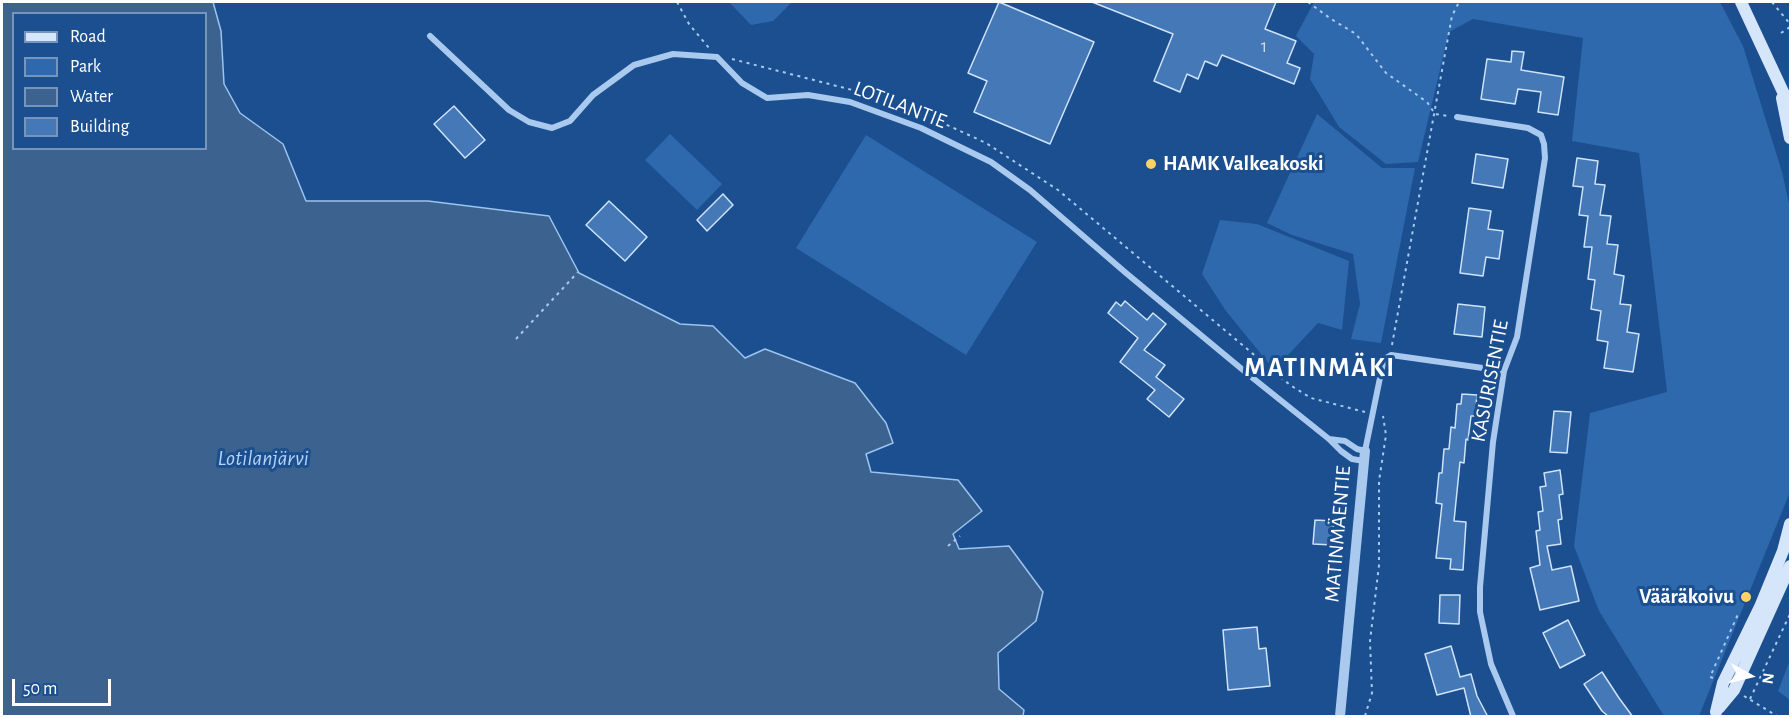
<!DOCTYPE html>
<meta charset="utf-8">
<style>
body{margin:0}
#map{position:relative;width:1792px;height:718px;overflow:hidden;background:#1b4f8f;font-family:"Alegreya Sans",sans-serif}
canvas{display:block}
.frame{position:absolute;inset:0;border:3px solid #fff;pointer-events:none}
.legend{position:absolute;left:12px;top:12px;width:195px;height:138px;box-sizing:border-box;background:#1b4f8f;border:2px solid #7695bc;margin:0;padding:8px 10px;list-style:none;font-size:18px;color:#fff}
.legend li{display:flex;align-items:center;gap:12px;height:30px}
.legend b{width:30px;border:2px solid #7695bc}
.north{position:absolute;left:1720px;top:646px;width:60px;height:60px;-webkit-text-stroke:4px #1b4f8f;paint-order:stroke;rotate:98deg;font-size:16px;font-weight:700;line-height:24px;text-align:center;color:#fff}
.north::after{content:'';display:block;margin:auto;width:21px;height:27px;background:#fff;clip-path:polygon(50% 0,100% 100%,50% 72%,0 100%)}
.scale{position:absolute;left:12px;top:679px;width:99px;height:27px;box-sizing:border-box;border:3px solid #fff;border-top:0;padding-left:8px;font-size:18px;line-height:21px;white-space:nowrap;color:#fff;-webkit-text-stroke:4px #1b4f8f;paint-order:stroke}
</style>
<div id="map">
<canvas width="1792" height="718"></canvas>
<div class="frame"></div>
<ul class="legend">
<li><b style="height:8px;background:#d6e6fa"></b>Road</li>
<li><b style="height:16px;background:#2e69ad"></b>Park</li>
<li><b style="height:16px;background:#3c6290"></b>Water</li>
<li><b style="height:16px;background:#4478b7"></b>Building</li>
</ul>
<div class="north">N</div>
<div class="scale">50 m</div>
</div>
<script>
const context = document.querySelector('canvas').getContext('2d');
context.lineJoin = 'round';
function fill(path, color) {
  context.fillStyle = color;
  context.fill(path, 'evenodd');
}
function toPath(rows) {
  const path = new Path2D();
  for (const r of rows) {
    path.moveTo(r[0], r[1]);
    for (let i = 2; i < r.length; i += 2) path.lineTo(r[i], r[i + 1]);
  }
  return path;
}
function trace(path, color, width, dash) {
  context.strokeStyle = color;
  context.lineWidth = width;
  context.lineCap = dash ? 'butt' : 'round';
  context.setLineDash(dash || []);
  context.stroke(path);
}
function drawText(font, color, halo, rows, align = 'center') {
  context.font = font + ' "Alegreya Sans",sans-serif';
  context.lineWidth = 6;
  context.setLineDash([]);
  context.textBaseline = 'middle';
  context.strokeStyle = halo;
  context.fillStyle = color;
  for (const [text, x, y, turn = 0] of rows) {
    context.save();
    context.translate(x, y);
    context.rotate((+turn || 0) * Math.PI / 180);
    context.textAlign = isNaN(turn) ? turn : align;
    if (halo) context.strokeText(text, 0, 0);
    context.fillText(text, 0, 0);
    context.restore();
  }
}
const green = toPath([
 [729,2,792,2,773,21,751,25],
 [1314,2,1720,2,1743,46,1782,172,1790,208,1790,492,1699,716,1664,716,1599,611,1574,546,1590,413,1667,392,1639,153,1572,141,1583,38,1473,19,1449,32,1418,162,1386,164,1339,127,1310,79,1314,54,1296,36],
 [1317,114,1382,168,1415,168,1381,343,1351,339,1360,304,1353,254,1292,235,1267,223],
 [670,134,722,184,697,210,645,160],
 [866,135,1037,242,966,355,796,248],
 [1220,220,1257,224,1349,261,1342,330,1318,323,1274,370,1226,311,1202,274],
 [1790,660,1790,700,1778,691]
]);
const water = toPath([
 [2,2,213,2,221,31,224,84,240,113,283,144,306,201,428,201,549,216,579,273,680,324,713,326,745,358,765,349,855,383,886,423,893,443,866,454,871,472,958,480,982,511,953,534,959,549,1009,546,1043,592,1036,621,998,653,999,689,1024,710,1023,716,2,716,2,2],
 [14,14,206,14,206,148,14,148,14,14]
]);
const building = toPath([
 [999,2,1094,42,1050,144,974,112,987,81,968,73,999,2],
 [1092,2,1276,2,1265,29,1296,41,1287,63,1300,68,1294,84,1222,55,1217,66,1205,61,1198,79,1187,74,1180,92,1154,81,1173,34,1092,2],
 [1512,51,1524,52,1521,70,1564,77,1558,115,1538,112,1541,92,1518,89,1515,104,1481,99,1487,59,1511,62,1512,51],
 [454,106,485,140,465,158,434,124,454,106],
 [1476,154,1508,159,1503,188,1472,183,1476,154],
 [1577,158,1598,161,1595,184,1605,185,1600,215,1611,216,1607,244,1618,245,1614,274,1624,276,1620,304,1631,305,1627,332,1639,334,1633,372,1604,368,1608,342,1597,340,1601,311,1591,309,1595,280,1588,279,1592,247,1584,247,1588,216,1579,215,1583,187,1573,186,1577,158],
 [723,194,733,205,707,231,697,220,723,194],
 [609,201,647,237,625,261,586,225,609,201],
 [1469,208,1491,211,1488,229,1503,231,1499,259,1486,257,1483,276,1460,273,1469,208],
 [1125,301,1147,320,1153,313,1166,324,1144,350,1165,365,1156,377,1184,399,1169,417,1147,399,1155,390,1120,362,1138,338,1108,313,1116,302,1121,306,1125,301],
 [1458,304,1485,307,1482,337,1454,334,1458,304],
 [1462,394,1477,395,1475,416,1471,416,1468,440,1466,439,1464,463,1460,462,1454,521,1466,522,1463,570,1450,569,1451,559,1436,558,1442,504,1436,503,1439,473,1442,473,1444,449,1449,449,1451,427,1455,428,1457,404,1461,404,1462,394],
 [1554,411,1571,412,1567,453,1550,452,1554,411],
 [1560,470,1563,494,1559,495,1562,519,1558,520,1561,544,1547,546,1552,570,1571,566,1579,601,1540,610,1530,568,1540,565,1536,531,1540,530,1538,512,1543,511,1540,487,1546,486,1544,473,1560,470],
 [1315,520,1334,521,1332,545,1313,544,1315,520],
 [1440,595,1460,595,1459,624,1439,623,1440,595],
 [1568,620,1585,655,1560,668,1543,633,1568,620],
 [1257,627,1259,649,1266,648,1270,686,1228,690,1223,630,1257,627],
 [1451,646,1460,677,1471,674,1477,696,1488,717,1471,717,1464,688,1437,695,1425,654,1451,646],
 [1602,672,1619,698,1633,717,1609,717,1602,711,1584,684,1602,672]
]);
const path = toPath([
 [677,2,689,24,709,48],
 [1308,2,1331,19,1356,34,1386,73,1427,102,1435,114,1448,116],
 [1772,2,1790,24],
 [1781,33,1790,27],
 [732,59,868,94,932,118,986,143,1058,190,1290,385,1311,398,1365,412],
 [516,339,578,272],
 [1392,345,1449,32,1452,16,1459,2],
 [948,546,960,536],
 [1713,678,1710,677,1739,612],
 [1744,696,1777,716],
 [1750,699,1790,614],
 [1365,716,1372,693,1370,641,1379,565,1379,481,1386,435,1383,416]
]);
const minor = toPath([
 [430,36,509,110,529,122,552,128,570,121,593,95,634,65,673,54,717,57,742,83,767,98,808,95,850,102,921,128,991,162,1030,190,1126,273,1249,375,1329,439,1341,451,1352,459,1364,461],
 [1457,117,1528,128,1541,135,1544,144,1545,158,1517,337,1504,371,1493,442,1480,587,1480,612,1491,664,1513,716],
 [1329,439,1345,441,1357,449,1365,451,1382,368,1386,358,1391,355,1504,371]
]);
const tertiary = toPath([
 [1340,716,1365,451]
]);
const secondary = toPath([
 [1741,2,1790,107],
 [1782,98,1790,138],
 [1719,708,1734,690,1790,566],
 [1716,712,1723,683,1760,607,1783,551,1790,524]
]);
const markers = [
 [1151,164,6,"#ffd166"],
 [1746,597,6,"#ffd166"]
];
const numberNames = [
 ["1",1264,47]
];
const streetNames = [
 ["LOTILANTIE",900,105,21],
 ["KASURISENTIE",1490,381,-79],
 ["MATINMÄENTIE",1338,534,-85]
];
const poiNames = [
 ["HAMK Valkeakoski",1163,164],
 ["Vääräkoivu",1734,597,"right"]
];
const waterNames = [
 ["Lotilanjärvi",263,458]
];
const districtNames = [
 ["MATINMÄKI",1320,368]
];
fill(green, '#2e69ad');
fill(water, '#3c6290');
trace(water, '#9cc4f0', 1.5);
fill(building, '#4478b7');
trace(building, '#cfe3fa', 1.5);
trace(path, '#a9c9ee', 2, [3, 4.5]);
trace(minor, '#a9c9ee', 6);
trace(tertiary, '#a9c9ee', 10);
trace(secondary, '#d6e6fa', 12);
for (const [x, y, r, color] of markers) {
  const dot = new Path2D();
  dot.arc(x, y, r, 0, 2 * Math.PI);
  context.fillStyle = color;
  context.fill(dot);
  trace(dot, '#1b4f8f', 2);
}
drawText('18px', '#d0dded', null, numberNames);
drawText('21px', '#fff', '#1b4f8f', streetNames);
drawText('bold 21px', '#fff', '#1b4f8f', poiNames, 'left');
drawText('italic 22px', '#b5d3f5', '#1b4f8f', waterNames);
context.letterSpacing = '1.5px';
drawText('bold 27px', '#fff', '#1b4f8f', districtNames);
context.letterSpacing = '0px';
</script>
